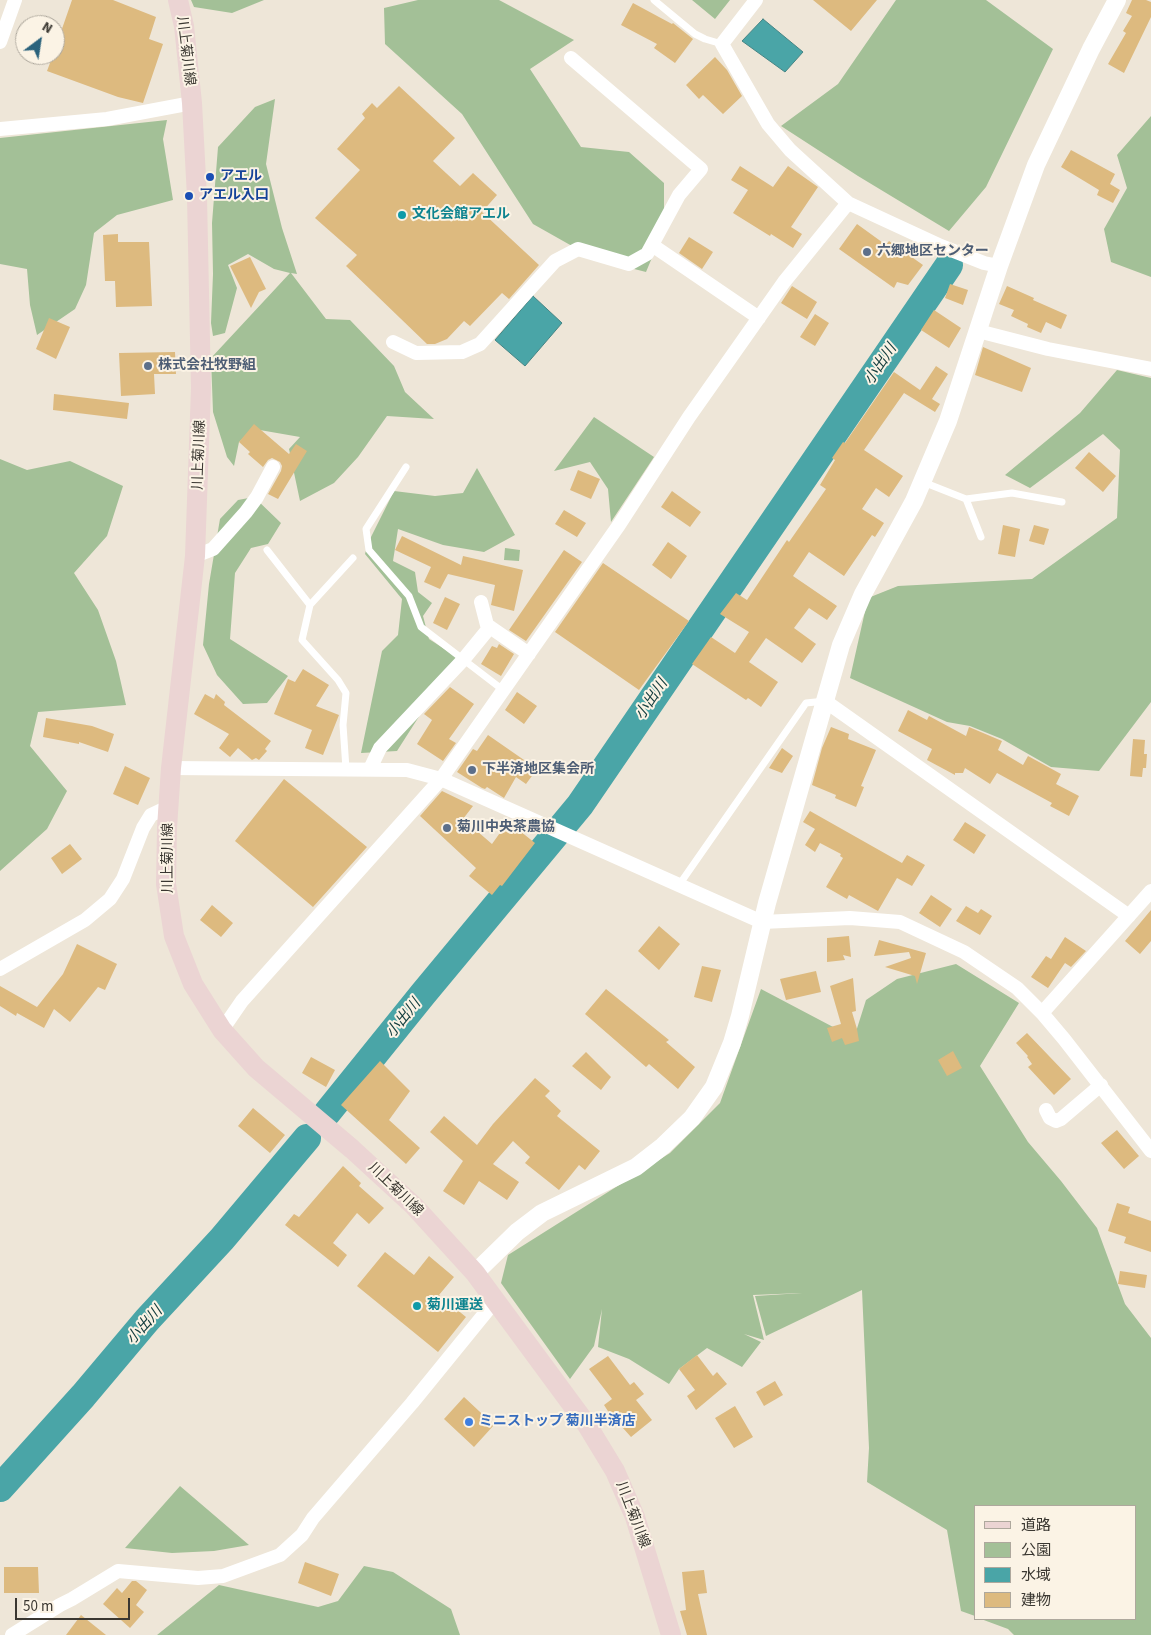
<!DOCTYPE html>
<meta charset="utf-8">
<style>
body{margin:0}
#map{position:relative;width:1151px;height:1635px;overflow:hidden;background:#eee6d8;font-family:"Source Sans 3","Noto Sans JP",sans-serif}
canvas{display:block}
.legend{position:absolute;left:974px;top:1505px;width:162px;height:115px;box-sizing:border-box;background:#fbf3e5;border:1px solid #aea89d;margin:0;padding:6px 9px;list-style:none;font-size:15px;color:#3a3731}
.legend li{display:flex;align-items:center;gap:10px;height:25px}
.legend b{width:25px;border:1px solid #aea89d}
.north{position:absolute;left:15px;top:15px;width:50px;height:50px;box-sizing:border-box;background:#fbf3e5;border:1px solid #aea89d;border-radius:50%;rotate:31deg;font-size:14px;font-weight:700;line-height:20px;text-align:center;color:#3a3731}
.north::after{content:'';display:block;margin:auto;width:18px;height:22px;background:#2a627c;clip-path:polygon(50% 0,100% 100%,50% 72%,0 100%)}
.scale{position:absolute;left:15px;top:1598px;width:115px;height:22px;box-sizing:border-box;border:2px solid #3a3731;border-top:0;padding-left:6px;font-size:15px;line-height:18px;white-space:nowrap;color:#3a3731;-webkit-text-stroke:4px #fbf3e5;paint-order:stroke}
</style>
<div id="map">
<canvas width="1151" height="1635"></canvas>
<ul class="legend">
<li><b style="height:6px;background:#ebd4d3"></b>道路</li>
<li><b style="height:14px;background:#a3c097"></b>公園</li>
<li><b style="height:14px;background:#4aa5a7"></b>水域</li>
<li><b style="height:14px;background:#ddba7f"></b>建物</li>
</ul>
<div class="north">N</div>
<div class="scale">50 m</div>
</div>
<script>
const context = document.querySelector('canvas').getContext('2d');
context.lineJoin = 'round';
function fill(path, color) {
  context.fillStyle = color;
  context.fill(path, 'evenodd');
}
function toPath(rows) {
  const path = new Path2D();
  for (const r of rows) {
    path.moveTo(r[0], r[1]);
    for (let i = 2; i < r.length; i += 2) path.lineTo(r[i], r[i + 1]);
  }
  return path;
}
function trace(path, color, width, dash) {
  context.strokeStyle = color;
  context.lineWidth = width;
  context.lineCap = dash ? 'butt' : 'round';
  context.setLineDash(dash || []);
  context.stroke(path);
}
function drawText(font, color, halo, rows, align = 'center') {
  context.font = font + ' "Source Sans 3","Noto Sans JP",sans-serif';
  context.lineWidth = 4;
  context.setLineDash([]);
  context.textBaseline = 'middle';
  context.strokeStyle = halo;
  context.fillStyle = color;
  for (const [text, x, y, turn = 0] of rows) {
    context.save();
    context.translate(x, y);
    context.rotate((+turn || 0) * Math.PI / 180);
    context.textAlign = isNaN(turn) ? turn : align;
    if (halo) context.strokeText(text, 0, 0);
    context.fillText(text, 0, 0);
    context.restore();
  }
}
const green = toPath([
 [191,0,264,0,232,13,194,7],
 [418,0,499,0,574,40,530,69,581,147,629,152,664,183,664,229,646,272,595,259,533,224,462,114,385,44,384,8],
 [692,0,730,0,715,19],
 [896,0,986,0,1053,49,986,187,949,231,858,176,781,126,838,84],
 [275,99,266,164,282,228,297,274,291,273,326,319,350,320,394,366,405,392,434,419,387,416,358,457,334,483,300,501,289,449,300,437,254,429,239,442,234,466,227,457,213,412,211,358,290,273,274,269,248,254,228,265,237,288,225,333,213,336,211,323,213,274,212,223,218,147,255,107],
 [1151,116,1151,277,1111,262,1104,229,1127,188,1117,155],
 [167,120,163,139,173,200,117,215,94,233,86,285,75,309,37,335,30,305,27,269,0,264,0,138],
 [1117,370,1151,378,1151,702,1099,771,1051,767,1002,739,970,726,947,722,850,678,868,598,898,586,1032,579,1117,518,1120,450,1103,434,1030,488,1005,475,1080,413],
 [594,417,654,457,611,522,608,489,590,462,554,471],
 [0,459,27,470,70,461,123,486,107,536,74,573,98,610,116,661,126,705,38,712,30,746,67,791,47,829,0,871],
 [477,468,515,535,484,552,443,545,398,529,393,561,415,572,418,592,432,603,423,616,429,639,457,657,397,751,361,753,382,651,398,635,402,599,365,554,368,543,394,491,435,496,463,493],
 [254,497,281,523,268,544,251,548,235,573,230,639,288,676,267,703,243,704,217,675,203,645,209,584,220,519,238,500],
 [505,548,520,550,519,561,504,560],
 [956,964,1019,1003,980,1066,1028,1142,1061,1181,1097,1228,1125,1304,1151,1338,1151,1635,1014,1635,1008,1629,981,1619,1135,1619,1135,1506,975,1506,975,1616,961,1611,947,1530,867,1482,869,1448,862,1290,766,1336,755,1296,802,1293,753,1295,764,1340,744,1334,761,1342,742,1367,707,1348,679,1369,669,1384,629,1359,598,1347,602,1309,594,1346,570,1379,501,1283,508,1255,670,1153,720,1103,761,989,854,1038,866,1000,897,979],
 [180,1486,249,1545,214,1551,172,1553,125,1548],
 [364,1566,393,1572,451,1609,460,1635,157,1635,219,1585,318,1607,338,1601]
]);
const water = toPath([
 [763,19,803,52,785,72,742,41,763,19],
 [533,296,562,323,525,366,495,340,533,296]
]);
const river = toPath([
 [327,1113,423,994,580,805,949,265],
 [0,1488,83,1396,147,1320,222,1239,307,1138]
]);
const building = toPath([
 [72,0,113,0,156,17,149,39,163,44,143,103,118,97,47,71,53,55,55,55,55,49],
 [813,0,877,0,851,31],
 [1132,0,1146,0,1151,2,1151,17,1124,73,1108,64,1126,33,1123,31,1132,16,1126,13],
 [633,3,672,24,673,23,693,39,675,63,654,48,657,44,621,25],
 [715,57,727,70,742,96,723,114,703,95,699,99,686,85],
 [399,86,455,138,433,161,460,186,473,173,497,195,482,212,539,265,509,299,502,293,470,326,464,321,447,339,435,344,427,344,346,266,357,255,315,218,360,170,337,149,365,118,362,114,372,103,377,108],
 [1071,150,1115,174,1110,184,1120,190,1113,203,1097,195,1099,190,1061,167],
 [740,166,773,187,788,166,818,187,791,227,802,234,793,248,771,234,770,236,733,213,748,190,731,180],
 [857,224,886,245,889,241,923,265,908,285,897,282,894,288,839,249],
 [118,234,118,242,149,242,152,306,116,307,115,281,105,281,103,235],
 [689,237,713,252,702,269,679,253],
 [250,257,266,289,259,292,251,308,230,266],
 [950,284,968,290,963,305,945,298],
 [792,286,817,302,807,319,781,303],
 [1007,286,1034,298,1033,300,1067,315,1061,329,1046,322,1041,333,1027,327,1028,324,1011,316,1014,310,999,304],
 [934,310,961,328,949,348,921,330],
 [815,314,829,323,815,346,800,337],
 [49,318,70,327,56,359,36,349],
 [983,347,1031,368,1022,392,975,375],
 [175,352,176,374,154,374,155,394,121,396,119,353],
 [936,366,948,374,932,399,940,404,935,412,904,393,864,450,903,476,889,497,876,488,862,509,884,523,875,537,872,535,844,576,809,552,793,576,837,606,827,620,809,608,794,628,816,644,802,663,766,638,749,662,778,682,761,707,748,698,746,700,692,664,711,637,735,653,749,632,720,614,736,593,747,600,787,540,789,542,826,489,820,485,835,460,832,458,843,442,845,443,894,372,920,390],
 [54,394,129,403,127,419,53,410],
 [254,424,289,454,296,444,307,451,278,499,268,494,281,471,282,466,280,462,272,458,268,460,263,467,248,454,250,452,239,442],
 [1089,452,1116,476,1103,492,1075,468],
 [578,470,600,479,591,499,570,490],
 [672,491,701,512,690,527,661,507],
 [564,510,586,523,577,537,555,524],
 [1003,525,1020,529,1015,557,998,554],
 [1034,525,1049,529,1044,545,1029,541],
 [402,536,461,565,463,556,523,570,514,611,491,605,495,585,448,574,440,589,424,582,431,567,395,550],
 [668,542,687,556,671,579,652,565],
 [564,550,582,562,526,641,509,630],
 [603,563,689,621,639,690,555,632],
 [445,597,460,604,447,630,433,623],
 [499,644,514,654,501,676,481,664,492,646,497,648],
 [303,669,329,685,316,706,339,715,323,755,305,748,312,730,274,714,288,679,295,682],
 [450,687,474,704,449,739,456,743,443,761,417,744,432,720,424,714],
 [517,692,537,706,524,724,505,710],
 [205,694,214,699,216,694,225,702,224,705,271,741,265,749,267,751,259,760,256,758,252,760,238,748,230,757,219,748,229,734,194,714],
 [908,710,927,720,929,716,966,736,969,727,1002,741,998,750,1023,765,1028,756,1061,774,1056,784,1079,796,1069,816,1050,806,1052,803,997,773,990,784,965,768,963,773,955,773,955,775,927,760,932,749,898,731],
 [46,718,92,726,114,734,108,752,79,742,79,744,43,737],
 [831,727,849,734,848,739,876,750,861,786,864,787,856,807,835,798,836,795,812,785,822,748],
 [488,735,537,769,526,784,516,777,504,798,487,787,485,789,482,788,457,772,473,749,477,751],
 [1133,739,1145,740,1144,754,1147,754,1146,768,1143,768,1142,777,1130,776],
 [782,748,793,756,782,773,769,768],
 [125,766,150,778,138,805,113,794],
 [284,779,367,847,313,907,235,841],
 [442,791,473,806,463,819,492,844,507,823,521,830,520,831,535,843,502,886,500,885,492,895,469,876,476,868,420,816],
 [810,811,902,863,907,855,925,865,912,886,897,878,878,911,849,895,847,899,826,887,843,858,840,856,841,854,820,843,815,852,805,845,815,829,803,822],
 [965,822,986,835,974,854,953,840],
 [70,844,82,859,62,874,51,858],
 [931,895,952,909,940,927,919,913],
 [212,905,233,923,221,937,200,920],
 [966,906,978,913,981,909,992,916,980,935,956,921],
 [1151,910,1151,941,1140,954,1125,941],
 [659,926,680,944,659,970,638,951],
 [849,936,851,957,843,955,845,960,827,962,827,938],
 [1065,937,1086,951,1071,967,1065,963,1048,988,1031,977,1046,956,1051,959],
 [879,940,926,953,917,984,915,976,885,967,911,958,909,952,874,956],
 [77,944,117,964,105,990,98,987,70,1022,54,1009,44,1028,17,1013,16,1016,0,1006,0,986,37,1007,63,974],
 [702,966,721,970,712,1002,694,997],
 [816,971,821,992,786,1000,780,979],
 [853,978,856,1011,852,1012,857,1029,859,1041,845,1045,842,1038,832,1042,827,1028,841,1024,830,986],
 [606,989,669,1040,666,1042,695,1067,678,1089,649,1064,646,1067,585,1014],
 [1027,1033,1071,1079,1054,1095,1028,1067,1032,1064,1027,1057,1028,1056,1016,1043],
 [953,1051,962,1068,947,1076,938,1060],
 [586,1052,611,1077,601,1090,572,1066],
 [311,1057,335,1070,326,1087,302,1073],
 [380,1061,410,1091,389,1120,420,1148,406,1164,341,1105],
 [535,1078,550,1091,545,1096,561,1111,557,1116,600,1151,585,1170,579,1165,559,1190,525,1163,530,1157,513,1141,493,1164,519,1182,507,1200,479,1181,464,1205,443,1191,463,1161,430,1132,444,1116,477,1145,493,1124],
 [253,1108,285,1135,270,1153,238,1126],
 [1117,1130,1139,1156,1124,1169,1101,1143],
 [343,1166,361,1183,359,1186,384,1208,369,1224,357,1213,333,1243,347,1255,338,1267,285,1225,294,1214,299,1217],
 [1117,1203,1130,1207,1128,1213,1151,1221,1151,1252,1124,1243,1126,1237,1108,1231],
 [385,1252,414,1275,429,1256,454,1277,439,1295,466,1317,438,1352,357,1286],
 [1120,1271,1147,1275,1145,1288,1118,1284],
 [697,1355,713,1376,717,1372,727,1384,696,1410,687,1396,695,1390,679,1369],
 [608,1356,630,1385,634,1382,644,1394,636,1400,652,1420,631,1437,614,1418,613,1419,604,1405,612,1399,589,1369],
 [775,1381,783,1395,764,1406,756,1392],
 [464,1397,494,1425,474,1447,444,1419],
 [735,1406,753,1437,734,1448,715,1418],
 [305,1562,339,1574,331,1596,298,1583],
 [4,1567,38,1567,39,1593,4,1593],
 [704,1570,707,1593,698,1594,707,1635,687,1635,680,1611,686,1610,682,1572],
 [132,1581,136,1581,147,1590,136,1605,144,1612,130,1628,103,1604,117,1588,122,1593],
 [81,1615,106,1635,66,1635]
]);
const service = toPath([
 [654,0,695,34,705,39,722,44],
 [406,467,366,529,369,550,409,596,421,627,503,690],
 [923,482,966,499,1012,493,1062,502],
 [966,499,981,537],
 [267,550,310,605,353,558],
 [310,605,302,640,338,680,346,693,343,725,346,769],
 [679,885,806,703,825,701]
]);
const minor = toPath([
 [756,0,722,44,768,124,790,150,848,203,941,246,984,263,999,266],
 [0,42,15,0],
 [0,129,107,119,192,103],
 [652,245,759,318],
 [978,331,1048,349,1151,369],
 [393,342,416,353,462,352,480,344,555,261,578,249,629,264,647,254,679,195,701,169,571,58],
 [195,556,213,549,246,512,257,497,273,467],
 [481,602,487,625,529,654],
 [825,701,1129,916],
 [171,768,407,770,441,779,762,922,850,918,900,922,964,952,1017,988,1042,1013,1064,1039,1151,1151],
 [370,769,380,748,463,660,490,627],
 [0,969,85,920,110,899,123,879,143,828,151,815,170,806],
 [1042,1013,1151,891],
 [222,1030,242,1001,441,779,619,525,689,417,784,282,848,203],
 [1046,1110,1050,1118,1056,1121,1061,1119,1101,1085],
 [12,1635,60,1605,72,1599,118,1571,198,1578,223,1576,280,1555,302,1535,313,1518,412,1403,495,1301]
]);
const tertiary = toPath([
 [475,1273,517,1232,542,1213,636,1167,663,1146,692,1118,714,1087,732,1043,740,1016,767,903,841,645,863,594,914,501,948,421,999,266,1036,165,1091,49,1117,0]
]);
const secondary = toPath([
 [178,0,184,26,192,103,197,197,201,388,195,556,171,768,167,828,166,884,174,936,193,984,222,1030,256,1068,352,1149,414,1206,475,1273,587,1425,615,1471,635,1517,671,1635]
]);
const markers = [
 [210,177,5,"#1a4fb4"],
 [189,196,5,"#1a4fb4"],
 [402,215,5,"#0f9aa8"],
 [867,252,5,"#5c6f8a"],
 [148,366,5,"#5c6f8a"],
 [472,770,5,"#5c6f8a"],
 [447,828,5,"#5c6f8a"],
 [417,1306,5,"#0f9aa8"],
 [469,1422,5,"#3f7fe0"]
];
const streetNames = [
 ["川上菊川線",185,51,83],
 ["川上菊川線",200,455,-88],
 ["川上菊川線",169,858,-90],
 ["川上菊川線",395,1190,44],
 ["川上菊川線",632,1515,69]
];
const transitNames = [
 ["アエル",220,177],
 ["アエル入口",199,196]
];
const cultureNames = [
 ["文化会館アエル",412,215],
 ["菊川運送",427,1306]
];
const serviceNames = [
 ["六郷地区センター",877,252],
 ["株式会社牧野組",158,366],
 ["下半済地区集会所",482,770],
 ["菊川中央茶農協",457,828]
];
const shopNames = [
 ["ミニストップ 菊川半済店",479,1422]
];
const waterNames = [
 ["小出川",881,365,-56],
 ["小出川",652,700,-56],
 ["小出川",404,1019,-51],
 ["小出川",145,1326,-48]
];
fill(green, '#a3c097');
fill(water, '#4aa5a7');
trace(water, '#458484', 1);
trace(river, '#4aa5a7', 28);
fill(building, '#ddba7f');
trace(service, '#fff', 7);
trace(minor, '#fff', 14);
trace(tertiary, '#fff', 18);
trace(secondary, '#ebd4d3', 20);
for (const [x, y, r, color] of markers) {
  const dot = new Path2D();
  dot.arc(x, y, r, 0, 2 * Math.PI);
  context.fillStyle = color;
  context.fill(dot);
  trace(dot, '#fbf3e5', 2);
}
drawText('14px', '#3a3731', '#fbf3e5', streetNames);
drawText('bold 14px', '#164399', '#fbf3e5', transitNames, 'left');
drawText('bold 14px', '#0d838f', '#fbf3e5', cultureNames, 'left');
drawText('bold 14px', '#4e5e75', '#fbf3e5', serviceNames, 'left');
drawText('bold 14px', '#366cbe', '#fbf3e5', shopNames, 'left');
drawText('italic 15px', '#113c3d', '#fbf3e5', waterNames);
</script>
